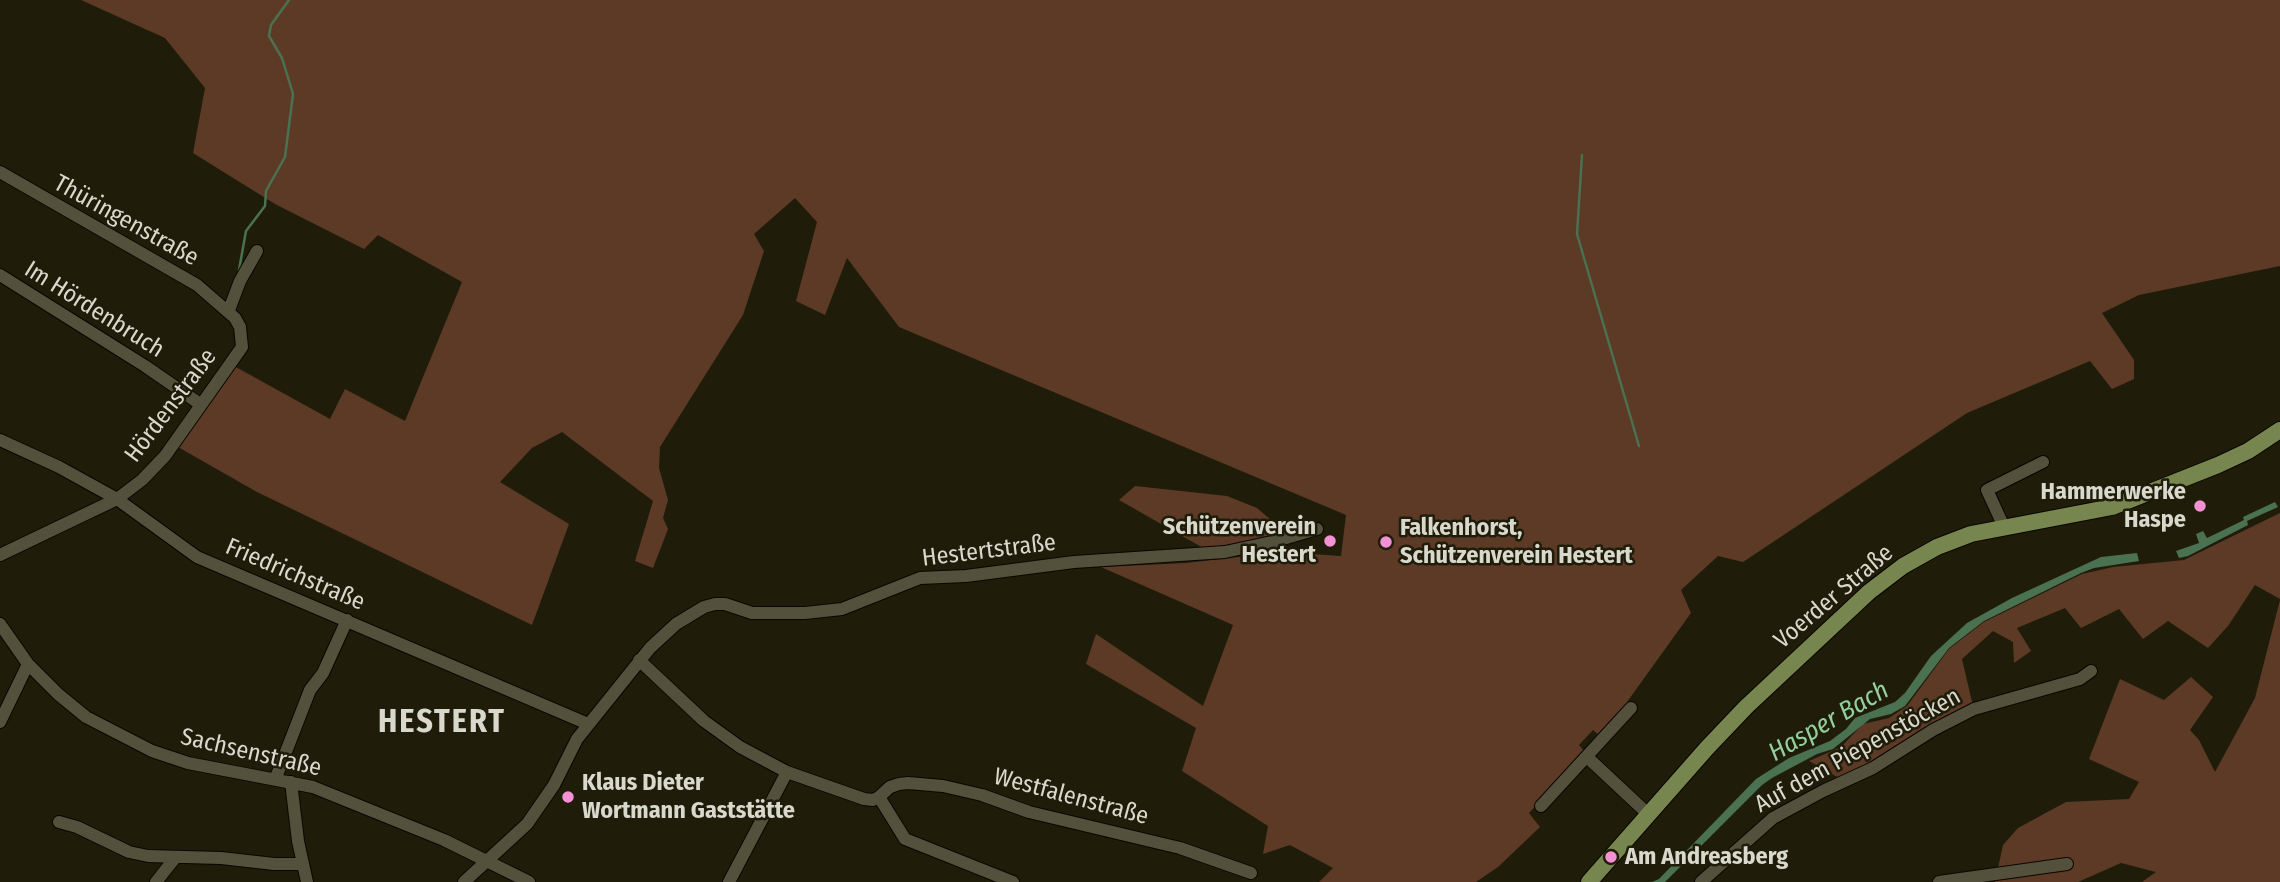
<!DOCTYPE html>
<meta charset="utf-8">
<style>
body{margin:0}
canvas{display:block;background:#1f1c0a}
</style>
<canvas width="2280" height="882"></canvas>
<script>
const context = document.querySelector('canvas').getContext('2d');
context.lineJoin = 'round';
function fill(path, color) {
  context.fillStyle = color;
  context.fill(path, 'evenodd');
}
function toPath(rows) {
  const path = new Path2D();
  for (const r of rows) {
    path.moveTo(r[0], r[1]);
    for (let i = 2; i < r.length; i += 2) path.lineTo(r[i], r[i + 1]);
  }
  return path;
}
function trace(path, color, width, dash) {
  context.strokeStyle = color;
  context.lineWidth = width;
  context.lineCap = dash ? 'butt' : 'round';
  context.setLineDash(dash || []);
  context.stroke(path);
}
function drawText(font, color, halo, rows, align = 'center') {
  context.font = font + ' "Fira Sans Condensed",sans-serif';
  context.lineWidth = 5;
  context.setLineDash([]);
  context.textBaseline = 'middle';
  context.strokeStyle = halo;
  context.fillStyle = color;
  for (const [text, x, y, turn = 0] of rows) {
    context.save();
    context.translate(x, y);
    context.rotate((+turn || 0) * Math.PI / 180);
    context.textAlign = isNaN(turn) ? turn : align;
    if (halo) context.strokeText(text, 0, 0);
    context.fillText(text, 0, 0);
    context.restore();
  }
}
const green = toPath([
 [81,0,2280,0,2280,266,2139,295,2102,313,2134,360,2134,379,2112,389,2090,361,1967,413,1743,562,1718,556,1681,590,1691,613,1627,702,1629,705,1600,736,1593,730,1579,745,1585,752,1529,813,1540,827,1498,867,1476,882,1319,882,1333,868,1290,845,1263,854,1268,826,1182,771,1196,728,1086,664,1096,634,1203,706,1233,625,1101,567,1186,563,1282,552,1341,556,1346,515,899,327,847,258,825,315,796,301,817,222,795,198,754,234,764,251,743,315,660,447,659,468,668,500,663,518,668,529,653,568,635,561,653,501,562,432,532,448,500,482,569,524,532,625,257,492,178,447,234,366,330,419,345,389,405,421,462,282,378,235,364,249,275,204,193,153,205,88,165,38],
 [1135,486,1227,496,1257,508,1287,534,1205,549,1119,500],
 [2280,513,2280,599,2255,585,2228,626,2208,648,2168,621,2143,639,2119,609,2081,628,2065,608,2017,628,2031,651,2014,663,2013,642,1993,631,1962,659,1973,706,1841,779,1809,761,1841,747,1863,724,1889,718,1907,706,1949,649,1984,622,2082,574,2113,567,2184,560],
 [2280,600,2280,882,2142,882,2156,872,2121,863,2078,882,1995,882,2003,845,2018,828,2066,802,2129,799,2139,782,2089,759,2120,679,2164,700,2191,677,2213,697,2190,730,2199,740,2215,772,2255,698]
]);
const water = toPath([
 [2275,502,2278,507,2247,521,2248,525,2188,556,2179,558,2176,551,2199,543,2196,534,2203,531,2207,538,2244,520,2243,517],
 [2137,553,2139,561,2094,568,2081,573,1984,621,1949,648,1905,706,1891,714,1870,719,1833,749,1817,754,1772,778,1762,785,1665,882,1652,882,1659,879,1756,779,1789,758,1830,741,1846,729,1855,718,1895,702,1905,693,1931,656,1967,623,2012,598,2101,557]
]);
const stream = toPath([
 [1582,155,1577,234,1639,446],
 [239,270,246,231,265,206,266,191,285,157,293,94,282,58,269,36,271,25,289,0]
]);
const minor = toPath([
 [0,172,197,285,235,318,240,327,242,347,165,456,142,480,117,499,0,555],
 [0,275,145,366,200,404],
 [229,310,240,281,257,251],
 [0,440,59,467,117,499,197,557,588,724],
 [2004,527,1987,490,2043,462],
 [0,624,28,664,58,694,86,717,152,751,188,763,313,787,444,840,529,882],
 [639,660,704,721,740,747,787,772,864,799,873,800,879,797,905,839,1013,882],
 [0,722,28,664],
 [1587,757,1648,814],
 [275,780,310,690,323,673,347,620],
 [291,782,298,841,307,882],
 [879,797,890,787,899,784,908,783,943,786,982,795,1029,812,1180,848,1251,873],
 [1541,806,1631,708],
 [59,822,77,827,129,852,148,856,221,858,274,864,302,864],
 [156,882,175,858],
 [464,882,527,824,554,785,577,739,650,648,676,624,704,607,715,604,725,604,752,613,805,613,842,609,920,578,966,576,1074,562,1225,552,1276,541,1317,529],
 [729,882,787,772],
 [1701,882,1773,818,1823,791,1873,768,1933,730,1974,709,2080,679,2091,671],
 [1939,882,2067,864]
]);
const major = toPath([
 [1589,882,1707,748,1746,707,1869,592,1903,566,1937,547,1971,534,2112,507,2218,465,2248,451,2280,430]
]);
const markers = [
 [2200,506,7,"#f391d5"],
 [1330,541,7,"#f391d5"],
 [1386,542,7,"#f391d5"],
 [568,797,7,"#f391d5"],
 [1611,857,7,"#f391d5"]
];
const streetNames = [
 ["Thüringenstraße",126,221,29],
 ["Im Hördenbruch",94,310,32],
 ["Hördenstraße",171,406,-53],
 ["Hestertstraße",989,551,-7],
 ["Friedrichstraße",295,575,23],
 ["Voerder Straße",1834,597,-40],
 ["Auf dem Piepenstöcken",1858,751,-29],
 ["Sachsenstraße",251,753,13],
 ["Westfalenstraße",1071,797,15]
];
const poiNames = [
 ["Hammerwerke",2186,492,"right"],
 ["Haspe",2186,520,"right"],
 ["Schützenverein",1316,527,"right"],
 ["Hestert",1316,555,"right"],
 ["Falkenhorst,",1400,528],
 ["Schützenverein Hestert",1400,556],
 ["Klaus Dieter",582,783],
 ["Wortmann Gaststätte",582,811],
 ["Am Andreasberg",1625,857]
];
const waterNames = [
 ["Hasper Bach",1829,722,-30]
];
const districtNames = [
 ["HESTERT",442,723]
];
fill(green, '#5c3a25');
fill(water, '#4a7151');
trace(stream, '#4a7151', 2.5);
trace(minor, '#090600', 14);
trace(major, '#090600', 18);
trace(minor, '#53503c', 12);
trace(major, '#77864f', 16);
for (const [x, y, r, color] of markers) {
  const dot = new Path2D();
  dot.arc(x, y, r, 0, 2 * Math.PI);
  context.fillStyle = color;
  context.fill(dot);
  trace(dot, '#1f1c0a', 2.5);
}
drawText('24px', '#d9d8cc', '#1f1c0a', streetNames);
drawText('bold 24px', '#d9d8cc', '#1f1c0a', poiNames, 'left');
drawText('italic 26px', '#92d09c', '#1f1c0a', waterNames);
context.letterSpacing = '2px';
drawText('bold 32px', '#d9d8cc', '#1f1c0a', districtNames);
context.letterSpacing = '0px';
</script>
